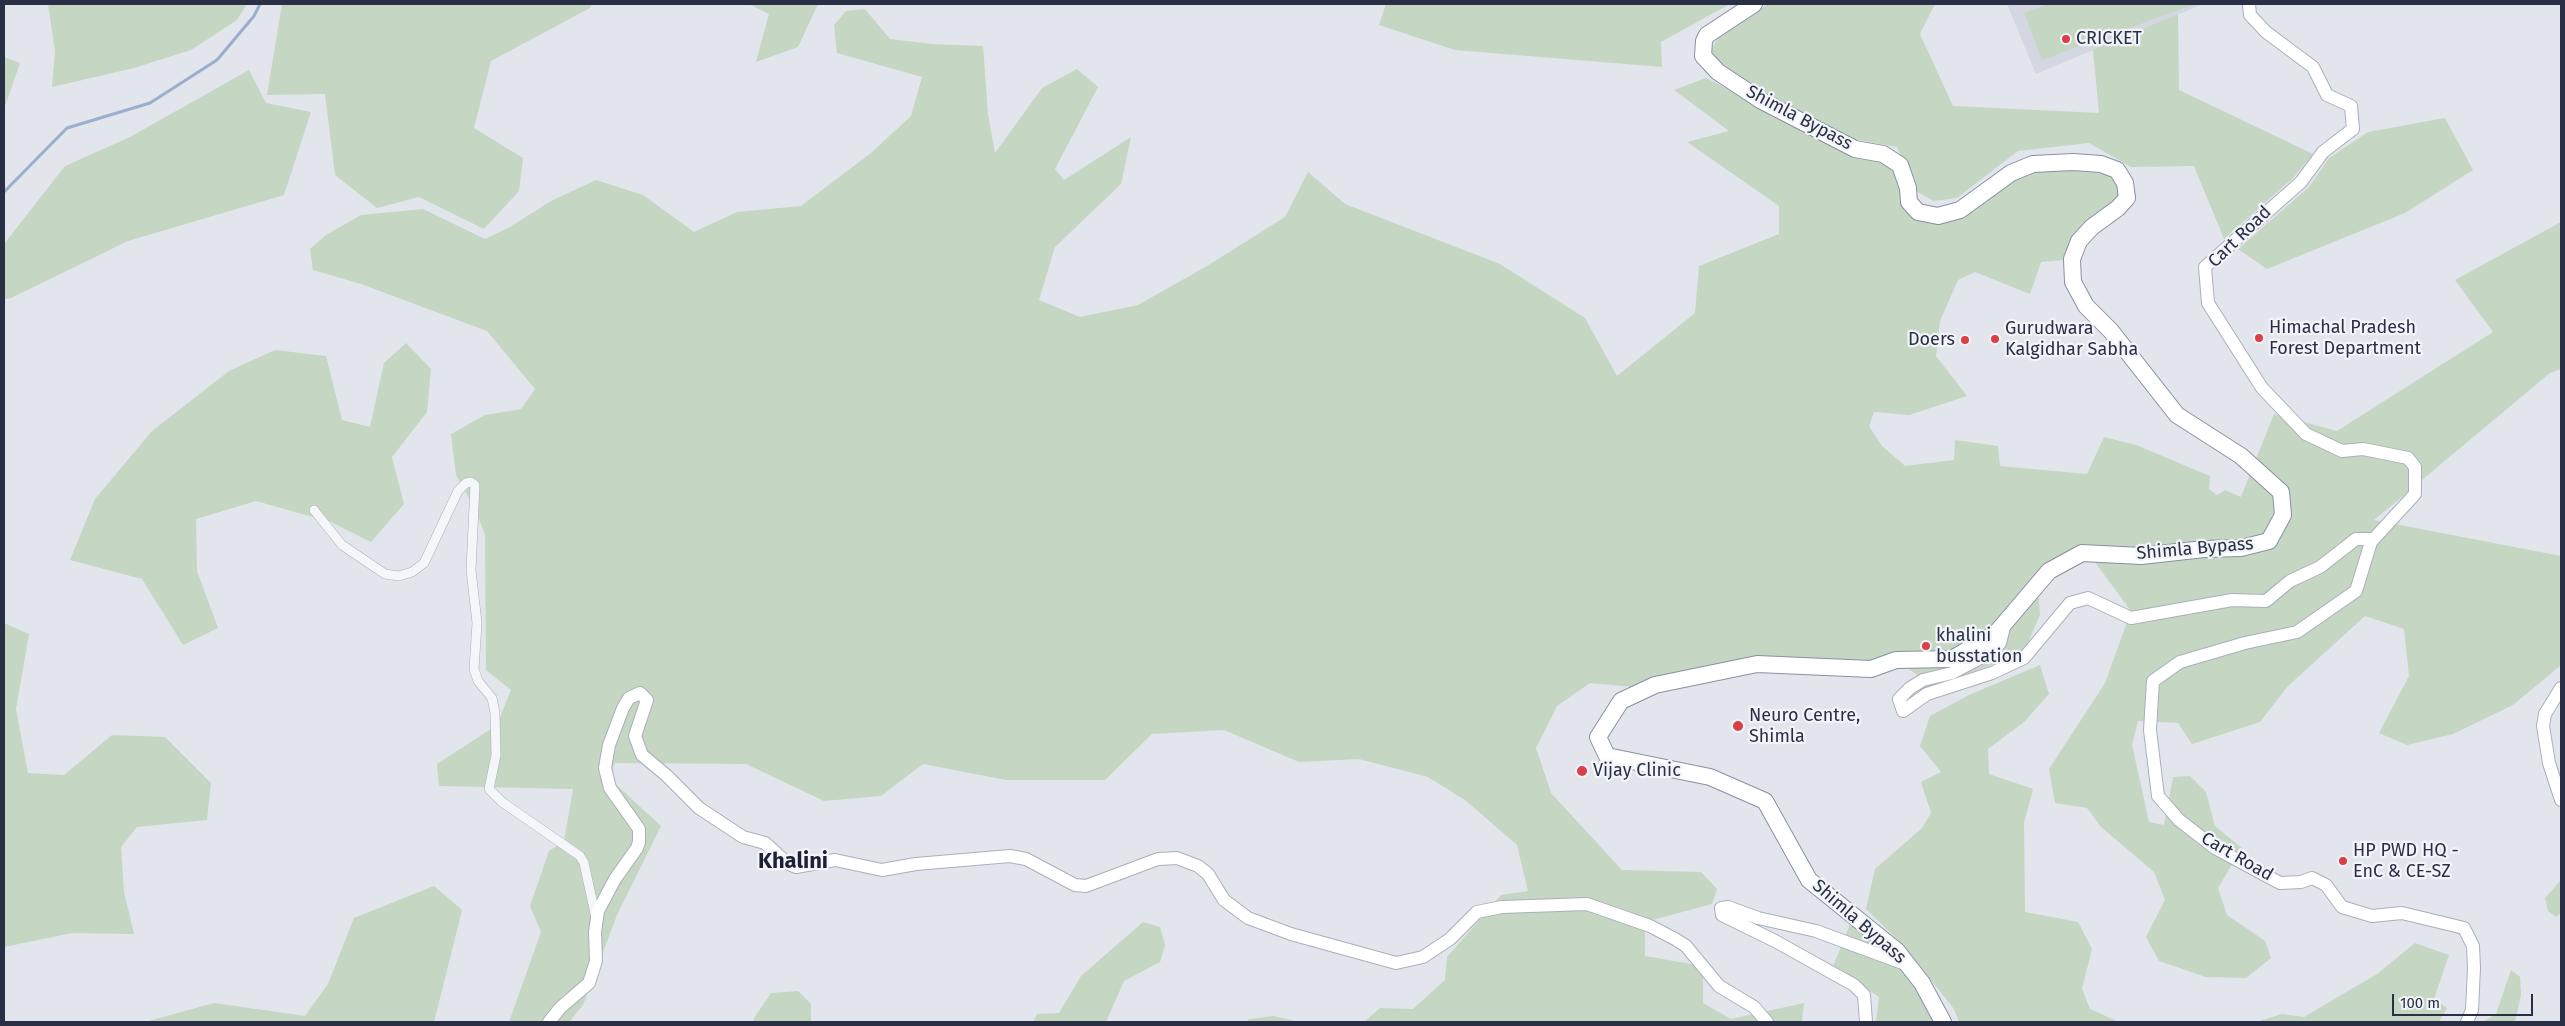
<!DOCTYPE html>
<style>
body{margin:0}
#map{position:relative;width:2565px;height:1026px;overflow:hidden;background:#e2e5ec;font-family:"Fira Sans",sans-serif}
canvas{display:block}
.frame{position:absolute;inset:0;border:5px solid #293045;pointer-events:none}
.scale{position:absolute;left:2392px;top:994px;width:141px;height:22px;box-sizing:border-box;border:2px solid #293045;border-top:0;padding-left:6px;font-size:15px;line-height:18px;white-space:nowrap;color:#293045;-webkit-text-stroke:4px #f2f4f9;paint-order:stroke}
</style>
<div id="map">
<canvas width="2565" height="1026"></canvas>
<div class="frame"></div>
<div class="scale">100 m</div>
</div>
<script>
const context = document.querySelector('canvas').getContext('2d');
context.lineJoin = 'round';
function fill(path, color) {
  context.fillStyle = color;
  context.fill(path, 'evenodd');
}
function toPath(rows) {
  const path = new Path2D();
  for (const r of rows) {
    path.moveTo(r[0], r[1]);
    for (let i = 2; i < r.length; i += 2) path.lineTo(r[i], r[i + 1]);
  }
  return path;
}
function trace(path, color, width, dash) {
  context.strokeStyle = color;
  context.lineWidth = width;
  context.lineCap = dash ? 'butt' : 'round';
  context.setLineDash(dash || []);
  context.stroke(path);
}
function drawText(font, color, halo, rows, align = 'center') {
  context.font = font + ' "Fira Sans",sans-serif';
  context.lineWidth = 4.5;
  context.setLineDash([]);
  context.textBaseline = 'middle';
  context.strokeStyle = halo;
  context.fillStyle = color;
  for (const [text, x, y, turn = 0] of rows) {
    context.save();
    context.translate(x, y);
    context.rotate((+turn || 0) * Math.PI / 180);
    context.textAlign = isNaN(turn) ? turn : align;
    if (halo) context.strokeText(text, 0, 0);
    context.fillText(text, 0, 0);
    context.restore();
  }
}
const built = toPath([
 [2007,4,2203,4,2036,74]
]);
const green = toPath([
 [48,4,247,4,237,20,191,50,134,68,52,87,55,51],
 [282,4,592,4,590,8,491,61,474,128,523,158,519,191,484,229,419,197,377,208,335,175,325,94,267,95],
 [749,4,818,4,798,47,756,62,769,14],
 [1386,4,1730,4,1661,42,1662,67,1455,50,1379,25],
 [1768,4,1935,4,1920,34,1953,106,2099,113,2093,50,2178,14,2179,90,2313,154,2293,178,2224,239,2194,166,2131,167,2089,143,2018,151,1957,198,1933,201,1916,191,1897,147,1848,138,1776,101,1718,63,1711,50,1719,36],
 [2049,4,2195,4,2042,60,2024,13],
 [865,9,890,39,932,44,983,46,988,114,995,153,1042,88,1077,69,1098,87,1055,169,1064,180,1131,137,1121,184,1055,247,1039,300,1080,317,1138,305,1207,266,1285,217,1308,172,1345,204,1500,264,1585,318,1617,376,1695,313,1699,266,1779,234,1779,206,1687,142,1729,131,1674,90,1706,78,1853,153,1881,158,1897,168,1904,188,1938,219,2035,168,2074,166,2116,174,2123,198,2064,260,2041,262,2030,294,1975,272,1958,280,1940,321,1936,356,1967,396,1909,415,1874,412,1869,426,1882,446,1905,466,1954,460,1955,440,1998,446,2000,466,2087,474,2104,437,2136,445,2210,476,2209,489,2217,495,2225,490,2241,497,2274,414,2337,431,2493,332,2455,280,2561,222,2561,369,2550,373,2374,520,2561,556,2561,665,2513,705,2453,734,2407,745,2379,733,2409,676,2404,629,2365,616,2288,686,2260,722,2192,744,2178,723,2138,721,2132,745,2149,822,2164,825,2173,777,2190,776,2206,792,2215,826,2242,848,2218,888,2227,915,2265,941,2271,958,2246,978,2206,977,2159,961,2146,937,2165,900,2154,872,2101,827,2087,808,2055,803,2049,769,2105,683,2131,611,2083,546,2037,575,2040,615,2023,654,1931,686,1895,658,1871,667,1757,661,1634,687,1590,683,1557,706,1536,748,1551,793,1622,870,1701,872,1717,889,1712,904,1645,922,1645,956,1703,966,1703,1003,1731,1019,1804,1003,1802,1022,1364,1022,1380,1008,1413,1009,1445,980,1447,957,1501,895,1528,891,1517,845,1465,800,1428,777,1359,759,1299,762,1224,730,1152,734,1105,780,1006,780,923,764,881,796,824,801,746,764,615,763,609,778,661,826,617,915,583,1005,569,1022,509,1022,541,932,530,906,549,851,564,841,573,789,439,786,437,764,497,725,511,690,486,670,485,534,474,507,456,475,451,434,485,415,521,409,535,389,487,331,361,284,313,270,310,249,326,235,361,215,423,209,485,239,510,227,551,201,596,180,643,195,694,232,737,212,801,206,871,153,911,116,922,77,837,53,834,25,846,11],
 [4,57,20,63,4,109],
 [249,70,266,103,311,112,284,195,128,241,11,298,4,299,4,244,65,166,130,137],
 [2445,118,2473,170,2405,213,2267,269,2238,249,2309,187,2329,158,2368,132],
 [406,343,431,369,427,412,392,457,404,504,371,542,331,522,256,501,196,519,197,571,218,628,183,645,142,579,70,560,95,499,152,431,229,371,275,350,326,356,342,420,370,427,384,363],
 [4,623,29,634,16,709,28,773,64,775,112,735,165,737,211,783,207,820,137,827,121,847,124,892,134,934,72,933,4,947],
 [2040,665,2049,694,2024,722,1988,749,1989,774,2033,789,2024,823,2025,912,2078,922,2092,949,2082,989,2090,1009,2119,1022,1959,1022,1954,1009,1904,946,1866,909,1875,869,1922,828,1931,813,1921,782,1941,772,1920,746,1930,716,1969,695],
 [2561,880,2561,913,2556,917,2548,911,2545,898],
 [434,886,462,910,434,1022,145,1022,214,1003,305,1016,328,984,354,918],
 [1143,922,1160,927,1165,945,1160,962,1124,981,1106,1022,1033,1022,1037,1014,1059,1013,1081,976],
 [1851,922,1895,952,1940,1022,1876,1022,1879,997,1833,966],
 [2415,943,2449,955,2434,999,2447,1008,2439,1022,2256,1022,2282,1014,2304,1017,2377,974],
 [2511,970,2520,977,2521,995,2515,1022,2483,1022,2496,1014],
 [798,991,811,1004,811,1022,753,1022,754,1018,771,993],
 [1274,1016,1299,1022,1247,1022,1249,1019]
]);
const stream = toPath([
 [4,192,67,128,150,103,217,60,254,16,260,4]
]);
const street = toPath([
 [314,510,342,545,385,574,399,576,412,572,424,563,458,491,466,483,471,482,475,485,471,570,477,623,474,669,478,681,492,698,495,713,496,755,489,789,502,802,580,856,584,863,596,918]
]);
const secondary = toPath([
 [2249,4,2250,15,2266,32,2313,67,2327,95,2351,106,2353,129,2323,152,2301,182,2205,267,2208,303,2262,388,2306,434,2342,451,2363,449,2408,458,2415,467,2415,494,2371,542,2356,591,2297,632,2245,643,2180,662,2153,681,2150,730,2158,796,2179,820,2215,848,2280,883,2301,882,2312,878,2326,885,2342,907,2372,916,2402,913,2464,928,2473,946,2474,968,2472,1010,2467,1022],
 [2005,623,2000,643,1984,656,1952,673,1923,680,1910,688,1899,699,1903,711,1927,694,1992,673,2024,658,2070,603,2088,598,2131,618,2232,600,2266,601,2290,581,2320,567,2356,539,2374,539],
 [2561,688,2545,714,2543,726,2549,763,2561,800],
 [549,1022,560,1008,589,983,596,961,595,932,598,911,615,879,637,848,639,842,639,829,610,788,605,768,609,745,623,708,629,698,640,693,647,700,635,736,642,755,666,775,699,808,743,837,765,843,787,863,796,867,835,860,882,870,916,864,1010,856,1026,859,1075,885,1086,886,1158,859,1177,858,1198,866,1208,874,1224,900,1248,918,1291,934,1396,963,1423,957,1450,939,1477,912,1502,907,1587,904,1650,926,1675,939,1686,946,1719,986,1754,1007,1767,1022],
 [1866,1022,1864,995,1854,985,1775,941,1722,915,1721,908,1728,907,1758,918,1816,931,1908,965]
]);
const highway = toPath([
 [1754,4,1707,35,1704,41,1703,56,1718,72,1762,101,1855,149,1883,154,1900,165,1908,188,1909,202,1918,212,1938,216,1960,210,2011,173,2033,164,2073,162,2101,164,2117,170,2125,183,2127,198,2118,208,2092,227,2079,241,2072,259,2073,282,2086,306,2111,331,2177,415,2241,456,2281,492,2283,515,2269,541,2241,548,2204,549,2141,556,2082,553,2049,571,1997,632,1952,659,1896,660,1871,669,1757,664,1655,685,1621,701,1598,737,1607,756,1710,777,1765,801,1809,880,1897,951,1922,983,1943,1022]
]);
const markers = [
 [2066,39,5,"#d93f45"],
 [2259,338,5,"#d93f45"],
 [1995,339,5,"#d93f45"],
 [1965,340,5,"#d93f45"],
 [1926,646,5,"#d93f45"],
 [1738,726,6,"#d93f45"],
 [1582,771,6,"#d93f45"],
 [2343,861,5,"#d93f45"]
];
const poiNames = [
 ["CRICKET",2076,39],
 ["Himachal Pradesh",2269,328],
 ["Forest Department",2269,349],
 ["Gurudwara",2005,329],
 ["Kalgidhar Sabha",2005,350],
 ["Doers",1955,340,"right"],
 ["khalini",1936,636],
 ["busstation",1936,657],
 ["Neuro Centre,",1749,716],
 ["Shimla",1749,737],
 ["Vijay Clinic",1593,771],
 ["HP PWD HQ -",2353,851],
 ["EnC & CE-SZ",2353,872]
];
const streetNames = [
 ["Shimla Bypass",1799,118,28],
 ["Cart Road",2240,237,-44],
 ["Shimla Bypass",2195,549,-5],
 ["Cart Road",2237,857,30],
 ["Shimla Bypass",1859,922,41]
];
const districtNames = [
 ["Khalini",793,862]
];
fill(built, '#d4d7e1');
fill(green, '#c5d6c3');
trace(stream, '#9baece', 3);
trace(street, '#aaafba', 10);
trace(secondary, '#aaafba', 14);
trace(highway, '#8890a3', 18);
trace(street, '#f5f6f9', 9);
trace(secondary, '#fff', 12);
trace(highway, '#fff', 16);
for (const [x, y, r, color] of markers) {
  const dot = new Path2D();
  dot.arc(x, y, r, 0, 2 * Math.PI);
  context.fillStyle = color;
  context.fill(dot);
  trace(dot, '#f2f4f9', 2);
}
drawText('18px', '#293045', '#f2f4f9', poiNames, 'left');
drawText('18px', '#293045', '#f2f4f9', streetNames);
drawText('bold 22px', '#1b2136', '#f2f4f9', districtNames);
</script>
